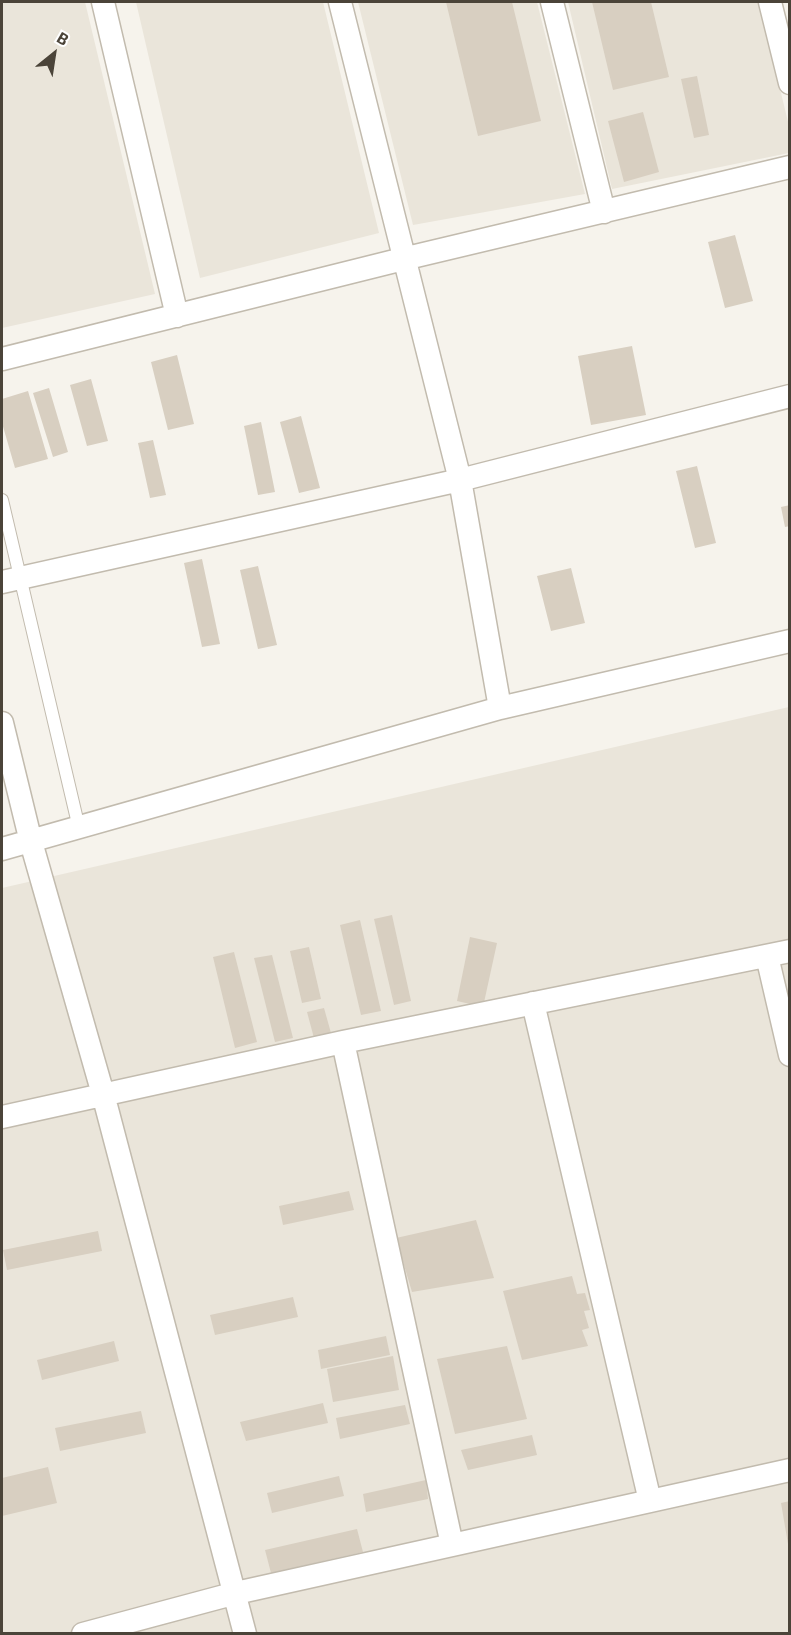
<!DOCTYPE html>
<style>
body{margin:0}
#map{position:relative;width:791px;height:1635px;overflow:hidden;background:#f6f3ec;font-family:"Exo 2",sans-serif}
canvas{display:block}
.frame{position:absolute;inset:0;border:3px solid #4b4439;pointer-events:none}
.north{position:absolute;left:24px;top:24px;width:60px;height:60px;-webkit-text-stroke:4px #fff;paint-order:stroke;rotate:30deg;font-size:16px;font-weight:700;line-height:24px;text-align:center;color:#4b4439}
.north::after{content:'';display:block;margin:auto;width:21px;height:27px;background:#4b4439;clip-path:polygon(50% 0,100% 100%,50% 72%,0 100%)}
</style>
<div id="map">
<canvas width="791" height="1635"></canvas>
<div class="frame"></div>
<div class="north">B</div>
</div>
<script>
const context = document.querySelector('canvas').getContext('2d');
context.lineJoin = 'round';
function fill(path, color) {
  context.fillStyle = color;
  context.fill(path, 'evenodd');
}
function toPath(rows) {
  const path = new Path2D();
  for (const r of rows) {
    path.moveTo(r[0], r[1]);
    for (let i = 2; i < r.length; i += 2) path.lineTo(r[i], r[i + 1]);
  }
  return path;
}
function trace(path, color, width, dash) {
  context.strokeStyle = color;
  context.lineWidth = width;
  context.lineCap = dash ? 'butt' : 'round';
  context.setLineDash(dash || []);
  context.stroke(path);
}
const residential = toPath([
 [2,2,85,2,155,294,2,328],
 [136,2,323,2,379,233,200,278],
 [358,2,537,2,585,194,413,225],
 [568,2,759,2,789,126,789,153,612,189],
 [789,707,789,1633,2,1633,2,888]
]);
const building = toPath([
 [446,2,512,2,541,121,478,136],
 [592,2,651,2,669,77,613,90],
 [697,76,709,135,694,138,681,79],
 [643,112,659,172,624,182,608,121],
 [735,235,753,301,725,308,708,242],
 [632,346,646,415,591,425,578,356],
 [177,355,194,424,168,430,151,362],
 [91,379,108,441,87,446,70,385],
 [49,388,68,452,53,457,33,393],
 [28,391,48,459,15,468,2,423,2,399],
 [301,416,320,488,299,493,280,422],
 [261,422,275,492,258,495,244,426],
 [153,440,166,495,150,498,138,443],
 [697,466,716,543,695,548,676,471],
 [790,505,790,526,785,527,781,507],
 [202,559,220,644,202,647,184,563],
 [258,566,277,645,258,649,240,570],
 [571,568,585,623,551,631,537,576],
 [392,915,411,1001,394,1005,374,919],
 [360,920,381,1011,361,1015,340,925],
 [470,937,497,943,483,1007,457,1001],
 [309,947,321,999,302,1003,290,951],
 [234,952,257,1042,235,1048,213,957],
 [272,955,293,1038,275,1042,254,958],
 [324,1008,331,1033,314,1038,307,1012],
 [349,1191,354,1210,283,1225,279,1206],
 [476,1220,494,1278,412,1292,396,1238],
 [98,1231,102,1251,7,1270,3,1250],
 [572,1276,577,1294,585,1293,590,1310,584,1311,589,1328,582,1330,588,1346,522,1360,503,1291],
 [293,1297,298,1317,215,1335,210,1315],
 [386,1336,390,1355,321,1369,318,1350],
 [114,1341,119,1361,42,1380,37,1360],
 [507,1346,527,1419,455,1434,437,1359],
 [393,1356,399,1390,333,1402,327,1369],
 [323,1403,328,1423,246,1441,240,1422],
 [405,1405,410,1424,340,1439,336,1418],
 [141,1411,146,1433,60,1451,55,1428],
 [532,1435,537,1455,468,1470,461,1450],
 [48,1467,57,1503,2,1516,2,1478],
 [339,1476,344,1496,272,1513,267,1493],
 [426,1480,428,1499,366,1512,363,1494],
 [790,1501,790,1544,788,1544,781,1503],
 [357,1529,363,1552,271,1573,265,1550]
]);
const lane = toPath([
 [2,500,79,828]
]);
const street = toPath([
 [103,2,177,316],
 [340,2,460,480,500,708],
 [552,2,604,212],
 [770,2,790,83],
 [2,359,403,259,790,167],
 [2,582,460,480,790,396],
 [2,723,31,842,103,1094,245,1634],
 [2,849,500,708,790,641],
 [767,956,790,1055],
 [533,1003,650,1501],
 [343,1042,452,1545],
 [2,1117,343,1042,790,951],
 [83,1634,236,1593,790,1470]
]);
fill(residential, '#eae5da');
fill(building, '#d8cfc1');
trace(lane, '#c2bbae', 14);
trace(street, '#c2bbae', 25);
trace(lane, '#fff', 12);
trace(street, '#fff', 22);
</script>
